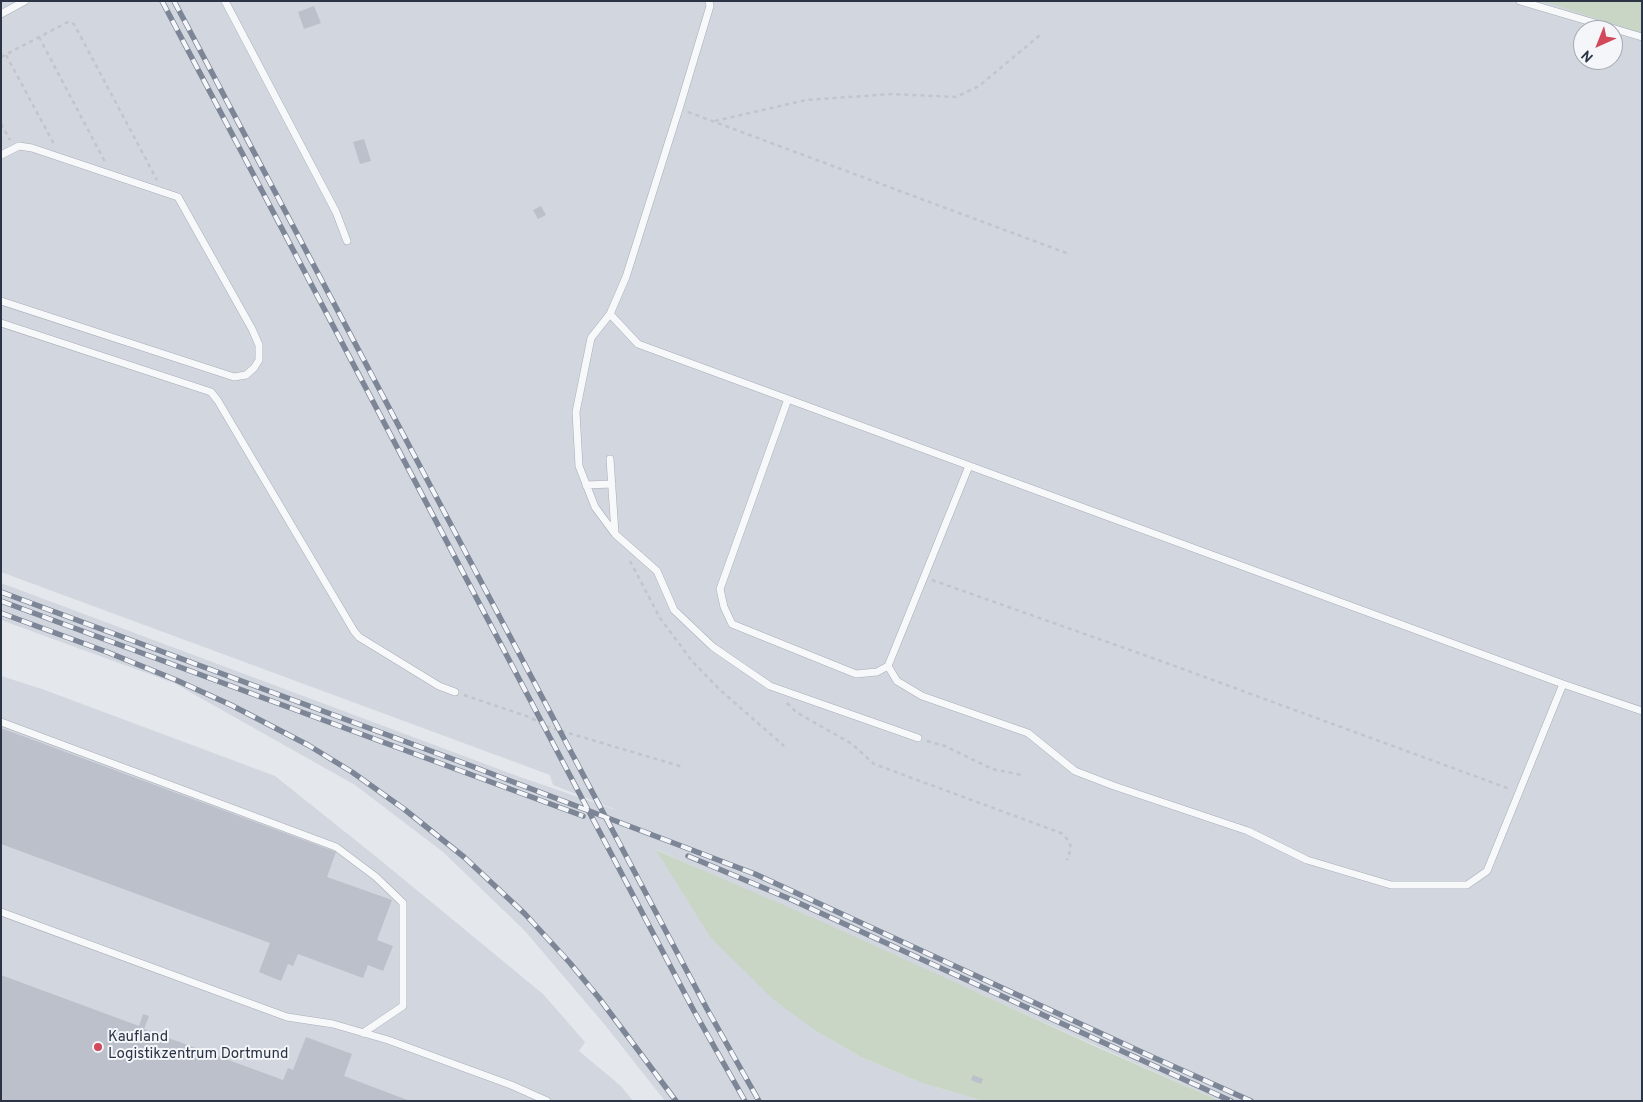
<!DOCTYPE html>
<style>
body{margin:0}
#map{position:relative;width:1643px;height:1102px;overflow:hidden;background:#e4e7ec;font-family:Overpass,sans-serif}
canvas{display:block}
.frame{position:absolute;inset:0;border:2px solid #2b3445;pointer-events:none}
.north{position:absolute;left:1573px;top:20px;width:50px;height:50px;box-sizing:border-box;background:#f4f6f9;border:1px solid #a4a8b1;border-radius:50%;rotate:224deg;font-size:14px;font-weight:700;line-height:20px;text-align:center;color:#2b3445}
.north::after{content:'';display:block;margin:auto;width:18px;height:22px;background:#d1495b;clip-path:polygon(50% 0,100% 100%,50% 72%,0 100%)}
</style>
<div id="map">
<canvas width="1643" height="1102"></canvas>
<div class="frame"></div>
<div class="north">N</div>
</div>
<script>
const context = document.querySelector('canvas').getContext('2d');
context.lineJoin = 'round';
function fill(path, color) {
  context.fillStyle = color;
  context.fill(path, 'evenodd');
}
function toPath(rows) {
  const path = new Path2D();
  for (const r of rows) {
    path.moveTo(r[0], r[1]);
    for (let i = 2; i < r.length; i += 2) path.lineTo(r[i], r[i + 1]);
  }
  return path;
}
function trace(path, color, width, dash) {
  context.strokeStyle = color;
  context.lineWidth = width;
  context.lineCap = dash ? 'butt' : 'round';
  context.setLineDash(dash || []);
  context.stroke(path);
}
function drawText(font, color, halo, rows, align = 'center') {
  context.font = font + ' Overpass,sans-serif';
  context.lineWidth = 4;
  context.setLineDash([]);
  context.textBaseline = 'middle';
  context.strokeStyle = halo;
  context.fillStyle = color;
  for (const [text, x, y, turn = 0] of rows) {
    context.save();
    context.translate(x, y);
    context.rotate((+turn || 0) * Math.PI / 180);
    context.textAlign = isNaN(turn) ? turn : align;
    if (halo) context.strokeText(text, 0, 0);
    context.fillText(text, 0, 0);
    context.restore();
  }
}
const built = toPath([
 [1,1,1642,1,1642,1101,1220,1101,657,850,710,937,816,1031,861,1057,922,1083,983,1101,665,1101,605,1025,525,931,443,852,355,785,174,683,1,620,1,583,520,777,622,812,553,785,550,775,1,572],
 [1583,30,1613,30,1613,60,1583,60],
 [1,676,42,689,275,776,379,859,543,994,585,1042,579,1051,621,1086,633,1101,1,1101]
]);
const green = toPath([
 [1542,1,1642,1,1642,33],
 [656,850,825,923,1099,1048,1220,1101,983,1101,922,1083,861,1057,816,1031,774,1000,710,937]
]);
const building = toPath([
 [314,6,321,23,304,29,298,12],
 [364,139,371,161,360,164,353,142],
 [541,206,546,215,538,219,533,210],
 [1,728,336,852,327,877,392,900,377,940,393,946,383,971,368,965,363,978,298,954,293,966,288,964,281,981,259,972,270,943,1,844],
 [1,975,139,1026,143,1014,149,1016,144,1029,283,1080,288,1068,293,1070,306,1037,352,1054,344,1076,410,1101,1,1101],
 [973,1075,983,1079,981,1084,971,1080]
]);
const path = toPath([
 [39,37,105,162],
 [6,55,54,144],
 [1,57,68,22,74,24,157,180],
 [688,112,1069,254],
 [715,121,806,100,892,94,956,97,979,86,1040,35],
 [1,124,10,140],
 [630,561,660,618,692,661,719,689,784,746],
 [932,580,1161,661,1510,789],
 [464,695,529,717,548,727,683,767],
 [787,703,796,712,852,744,874,764,1061,833,1069,841,1071,848,1067,860],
 [927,741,945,746,992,769,1022,775]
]);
const service = toPath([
 [225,1,336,212,347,241],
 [709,1,710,6,679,109,626,277,610,314,638,344,1563,684,1642,711],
 [1520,1,1642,37],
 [1,14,25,1],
 [1,155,19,146,32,148,178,197,252,329,259,345,259,360,254,368,246,375,234,377,1,301],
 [610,314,591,338,576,412,579,466,595,507,615,534,657,571,674,610,713,647,770,686,918,738],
 [1,323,211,392,218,401,354,631,359,637,439,686,455,692],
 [788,399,720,589,724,607,732,624,856,674,877,672,888,666,969,466],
 [610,459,615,533],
 [586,485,612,484],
 [888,666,897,681,922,696,1028,733,1075,771,1114,786,1248,831,1307,860,1391,885,1467,885,1487,871,1563,684],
 [1,722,336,847,376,877,403,903,403,1006,363,1033],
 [1,912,287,1017,333,1024,388,1040,511,1085,547,1101]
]);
const rail = toPath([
 [162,1,694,1011,745,1101],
 [174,1,707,1009,759,1101],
 [1,592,466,764,755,874,1148,1055,1251,1101],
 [1,601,583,816],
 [1,613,107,652,176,680,231,705,308,745,352,772,404,809,464,857,525,914,570,963,599,998,676,1101],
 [688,856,790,899,1231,1101]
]);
const markers = [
 [98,1047,5,"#d1495b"]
];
const poiNames = [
 ["Kaufland",108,1038],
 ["Logistikzentrum Dortmund",108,1055]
];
fill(built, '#d2d6de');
fill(green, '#c9d6c5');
fill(building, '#bbc0ca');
trace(service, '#a9aeb7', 8);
trace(path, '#c2c5cb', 2.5, [4, 4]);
trace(service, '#f7f8fa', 7);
trace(rail, '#7d8696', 5.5);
trace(rail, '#f4f6f9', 4, [11]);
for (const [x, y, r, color] of markers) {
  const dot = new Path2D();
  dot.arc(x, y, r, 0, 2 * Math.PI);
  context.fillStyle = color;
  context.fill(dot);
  trace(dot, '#f4f6f9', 2);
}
drawText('15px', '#2b3445', '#f4f6f9', poiNames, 'left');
</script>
